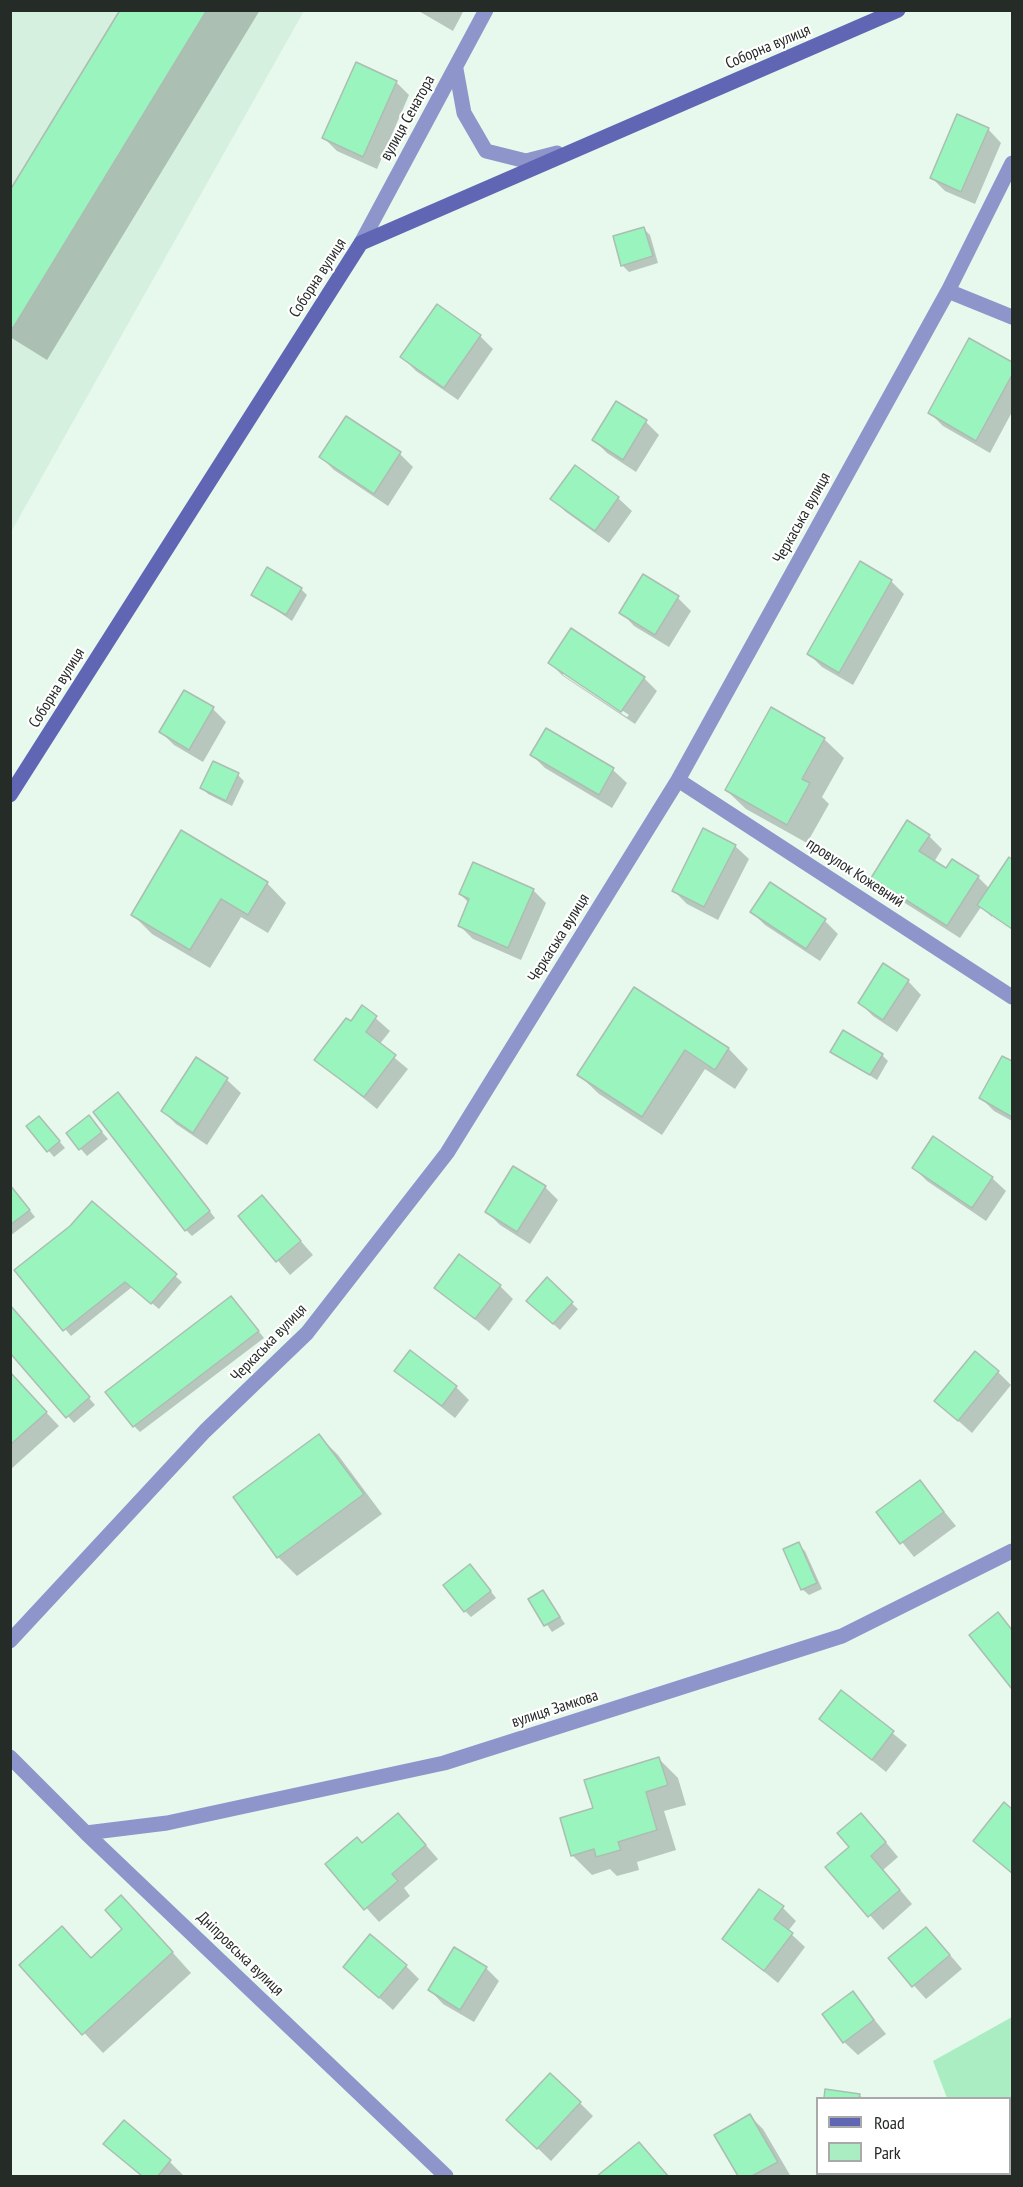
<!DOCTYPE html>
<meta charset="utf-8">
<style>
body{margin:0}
#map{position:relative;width:1023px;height:2187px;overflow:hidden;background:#e7f9ed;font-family:"PT Sans Narrow",sans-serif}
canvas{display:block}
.frame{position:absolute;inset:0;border:12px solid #252b27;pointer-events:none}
.legend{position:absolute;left:816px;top:2097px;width:195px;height:78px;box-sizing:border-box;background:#fff;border:2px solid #a8aaa9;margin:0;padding:8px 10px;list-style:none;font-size:18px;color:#252b27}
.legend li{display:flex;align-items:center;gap:12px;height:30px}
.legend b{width:30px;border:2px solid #a8aaa9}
</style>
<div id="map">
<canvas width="1023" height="2187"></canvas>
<div class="frame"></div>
<ul class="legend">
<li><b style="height:8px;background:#6066b3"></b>Road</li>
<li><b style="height:16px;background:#aaedc3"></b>Park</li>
</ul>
</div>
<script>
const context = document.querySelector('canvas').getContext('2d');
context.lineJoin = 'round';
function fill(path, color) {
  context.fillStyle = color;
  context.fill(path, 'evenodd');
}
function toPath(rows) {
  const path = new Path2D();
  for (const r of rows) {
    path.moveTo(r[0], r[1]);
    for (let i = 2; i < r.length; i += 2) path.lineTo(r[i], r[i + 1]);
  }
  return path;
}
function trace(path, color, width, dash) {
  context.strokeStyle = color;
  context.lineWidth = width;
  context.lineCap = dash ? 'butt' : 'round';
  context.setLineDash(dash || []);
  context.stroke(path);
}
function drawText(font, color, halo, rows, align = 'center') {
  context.font = font + ' "PT Sans Narrow",sans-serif';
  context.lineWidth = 4.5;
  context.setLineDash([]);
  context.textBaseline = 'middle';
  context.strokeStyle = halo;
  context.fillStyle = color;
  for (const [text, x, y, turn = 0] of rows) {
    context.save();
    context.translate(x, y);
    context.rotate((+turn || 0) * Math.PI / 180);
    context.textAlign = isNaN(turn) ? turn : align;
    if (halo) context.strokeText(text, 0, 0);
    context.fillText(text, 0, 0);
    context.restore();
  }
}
const built = toPath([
 [11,11,304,11,11,532]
]);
const green = toPath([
 [1012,2017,1012,2176,975,2176,974,2174,1010,2174,1010,2098,947,2098,933,2061]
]);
const shadow = toPath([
 [122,10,260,10,47,360,10,337,10,187,13,189],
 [417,10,464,10,453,31],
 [396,82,409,95,377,169,337,151,324,138],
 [988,129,1001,143,975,204,945,191,932,178],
 [644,229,650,235,658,263,629,272,622,265],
 [480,336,493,349,458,400,416,371,402,357],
 [970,340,1012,364,1012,412,990,453,943,426,930,413],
 [617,403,646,422,659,435,636,472,607,453,594,440],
 [346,418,400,454,413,467,388,506,334,470,321,457],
 [575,467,618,498,632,511,609,543,566,512,552,499],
 [891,581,904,594,853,685,822,667,809,654],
 [301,589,307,595,292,621,253,594],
 [678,598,691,611,669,647,634,626,621,612],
 [550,663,644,678,657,691,635,724,563,676],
 [563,671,629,715,627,717,563,675],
 [213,709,226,722,203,762,174,745,161,732],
 [546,730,613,770,627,783,612,808,545,768,532,755],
 [824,739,844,758,822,797,829,804,807,843,746,809,726,790],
 [238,775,244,781,232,806,208,794,202,788],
 [929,836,942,849,934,862,947,870,978,877,990,889,1010,859,1012,861,1012,927,992,914,992,917,1012,932,993,918,981,907,960,938,886,891,872,877],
 [735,846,749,859,718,920,687,904,674,891],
 [267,883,286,903,268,933,241,917,210,968,152,934,133,915],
 [771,884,825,921,838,934,820,961,765,925,752,912],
 [533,890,546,903,521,960,473,939,459,925,469,903,460,894],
 [908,981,921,995,897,1032,873,1016,860,1003],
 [635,989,729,1049,748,1069,735,1089,705,1069,662,1135,599,1094,579,1075],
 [363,1007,390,1031,379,1045,408,1069,377,1109,316,1060],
 [832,1051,882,1055,888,1061,877,1080],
 [1003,1058,1012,1063,1012,1121,994,1111,981,1098],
 [197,1059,227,1080,241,1093,207,1145,176,1124,163,1111],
 [124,1100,215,1218,192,1236,186,1230],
 [45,1124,65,1148,54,1157,48,1150],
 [95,1124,108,1139,87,1156,68,1134],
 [914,1168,992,1178,1006,1191,986,1221,927,1181],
 [10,1185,35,1217,10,1236],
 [545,1187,558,1200,530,1244,500,1225,487,1212],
 [262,1197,313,1255,290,1275,240,1216],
 [92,1203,182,1282,159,1309,132,1287,71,1336,16,1270,71,1227],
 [547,1280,578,1309,560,1330,534,1307],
 [500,1286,513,1299,489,1331,436,1287],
 [237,1304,264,1338,140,1432,134,1426],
 [10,1306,95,1405,74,1423,10,1350],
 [396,1371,456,1387,469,1400,455,1418],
 [998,1372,1011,1385,972,1433,936,1401],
 [10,1374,59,1426,10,1470],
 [319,1436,338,1455,382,1514,297,1576,278,1557],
 [920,1482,956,1526,914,1557,878,1512],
 [798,1544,805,1551,822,1589,809,1595,802,1589],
 [476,1572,496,1598,471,1617,465,1611],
 [543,1591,565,1624,552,1632,530,1600],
 [998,1614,1012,1629,1012,1686,971,1635],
 [842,1692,907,1745,886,1772,821,1719],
 [659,1759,678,1778,686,1805,664,1811,676,1850,637,1862,639,1870,617,1876,610,1869,592,1875,572,1855,595,1809],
 [1004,1805,1012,1811,1012,1874,975,1841],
 [411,1828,438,1859,404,1888,410,1896,379,1922,327,1864],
 [874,1828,898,1857,883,1870,912,1904,883,1930,827,1867],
 [783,1908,796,1921,788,1931,805,1947,778,1983,724,1939],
 [140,1916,191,1973,103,2053,21,1965,92,1959],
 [939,1942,962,1969,926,1999,890,1959],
 [406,1966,419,1979,393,2010,345,1967],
 [486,1968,499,1981,474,2022,443,2004,430,1990],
 [853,1993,886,2034,858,2055,844,2042],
 [827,2091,859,2095,863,2098,826,2098],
 [580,2103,593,2116,551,2161,522,2133],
 [750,2116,763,2129,790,2175,740,2176,716,2136],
 [124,2122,170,2162,183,2175,182,2176,141,2176,119,2157,105,2144],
 [639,2144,669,2176,599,2176]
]);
const building = toPath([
 [120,10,207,10,13,328,10,326,10,186,12,187,120,10],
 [356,62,397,81,363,157,322,138,356,62],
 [957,114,989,128,961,192,930,178,957,114],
 [644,227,653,256,621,266,613,236,644,227],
 [437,304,481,335,444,388,400,357,437,304],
 [969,338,1012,362,1012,375,976,441,928,413,969,338],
 [616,401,647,420,623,460,592,440,616,401],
 [346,416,401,452,374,494,319,457,346,416],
 [575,465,619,497,595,531,550,499,575,465],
 [860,561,892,580,839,673,807,654,860,561],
 [267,567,302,588,286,615,251,595,267,567],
 [643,574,679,596,655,635,619,613,643,574],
 [571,628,645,677,621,712,548,663,571,628],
 [184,690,214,707,189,750,159,732,184,690],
 [771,707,825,738,802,779,810,783,787,825,725,790,771,707],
 [546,728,614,768,599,795,530,755,546,728],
 [213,761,239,773,226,801,200,788,213,761],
 [907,820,930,835,919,851,946,868,952,859,979,876,947,926,871,878,907,820],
 [703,828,736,845,704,907,672,891,703,828],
 [181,830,268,882,248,915,221,899,190,950,131,915,181,830],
 [1009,857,1012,859,1012,929,977,905,1009,857],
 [473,862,534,889,508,948,458,926,469,899,459,894,473,862],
 [770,882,826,919,806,949,750,912,770,882],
 [883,963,909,980,883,1020,858,1003,883,963],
 [634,987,729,1048,715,1070,685,1050,642,1117,577,1075,634,987],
 [362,1005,377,1016,366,1032,396,1055,364,1097,314,1060,346,1018,351,1021,362,1005],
 [843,1030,883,1054,870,1075,830,1052,843,1030],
 [1002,1056,1012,1061,1012,1117,979,1098,1002,1056],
 [196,1057,228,1078,193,1133,161,1111,196,1057],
 [118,1092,210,1211,185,1231,93,1112,118,1092],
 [89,1115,102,1132,79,1150,66,1133,89,1115],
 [39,1116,60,1141,47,1152,26,1126,39,1116],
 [933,1136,993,1177,972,1208,912,1168,933,1136],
 [513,1166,546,1186,517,1232,485,1212,513,1166],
 [10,1185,30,1210,10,1225,10,1185],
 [262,1195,301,1241,276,1262,238,1216,262,1195],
 [92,1201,177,1274,151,1304,125,1282,63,1331,14,1270,70,1226,92,1201],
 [459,1254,501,1285,475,1319,434,1288,459,1254],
 [547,1277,573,1302,553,1324,526,1301,547,1277],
 [231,1296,259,1331,133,1427,105,1392,231,1296],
 [10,1305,90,1397,66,1418,10,1353,10,1305],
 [410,1350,457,1386,442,1406,394,1371,410,1350],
 [975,1351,999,1371,958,1421,934,1401,975,1351],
 [10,1372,47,1412,10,1445,10,1372],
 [319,1434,364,1494,277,1558,233,1497,319,1434],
 [920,1480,944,1512,900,1544,876,1512,920,1480],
 [799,1542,817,1583,801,1590,783,1549,799,1542],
 [470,1564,491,1591,464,1612,443,1585,470,1564],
 [543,1590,560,1617,544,1626,528,1599,543,1590],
 [998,1612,1012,1630,1012,1689,969,1635,998,1612],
 [841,1690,894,1731,872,1760,819,1719,841,1690],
 [659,1757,668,1785,646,1792,657,1830,618,1842,621,1850,596,1857,594,1849,571,1856,560,1818,593,1808,584,1780,659,1757],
 [1004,1802,1012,1809,1012,1873,973,1841,1004,1802],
 [398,1813,426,1845,392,1874,398,1881,364,1910,325,1864,357,1837,362,1843,398,1813],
 [861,1813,886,1842,871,1856,900,1890,868,1917,825,1867,849,1847,837,1833,861,1813],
 [759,1889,784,1906,774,1919,793,1933,764,1971,722,1939,759,1889],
 [121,1895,173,1952,82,2035,19,1965,62,1926,91,1958,122,1929,105,1910,121,1895],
 [926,1927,950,1955,912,1987,888,1958,926,1927],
 [370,1934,407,1965,379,1998,343,1967,370,1934],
 [454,1947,487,1967,460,2010,428,1990,454,1947],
 [853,1991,874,2020,843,2043,822,2014,853,1991],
 [550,2073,581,2102,537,2149,506,2120,550,2073],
 [825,2089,860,2094,859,2098,824,2098,825,2089],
 [750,2114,778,2162,752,2176,738,2176,714,2135,750,2114],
 [124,2120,171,2160,158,2176,142,2176,103,2144,124,2120],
 [639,2142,668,2176,597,2176,639,2142]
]);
const minor = toPath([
 [948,291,1012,317],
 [678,780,1012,997],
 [10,1641,205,1431,307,1333,447,1153,678,780,948,291,1012,163],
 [10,1757,86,1833,446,2176],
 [86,1833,167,1823,444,1763,842,1636,1012,1551]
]);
const tertiary = toPath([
 [456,69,464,113,486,151,526,161,557,153],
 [361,243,486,10]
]);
const secondary = toPath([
 [10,795,361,243,898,10]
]);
const streetNames = [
 ["Соборна вулиця",768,47,-23],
 ["вулиця Сенатора",408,118,-61],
 ["Соборна вулиця",318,278,-57],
 ["Черкаська вулиця",802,518,-61],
 ["Соборна вулиця",57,688,-58],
 ["провулок Кожевний",855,873,33],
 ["Черкаська вулиця",559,938,-58],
 ["Черкаська вулиця",269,1343,-46],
 ["вулиця Замкова",555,1709,-18],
 ["Дніпровська вулиця",240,1954,44]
];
fill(built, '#d6f0df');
fill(green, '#aaedc3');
fill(shadow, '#0003');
fill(building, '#99f4bd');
trace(building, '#acbdb2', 1.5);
trace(minor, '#8e95cb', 15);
trace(tertiary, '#8e95cb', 15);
trace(secondary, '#6066b3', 15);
drawText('16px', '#252b27', '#fff', streetNames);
</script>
